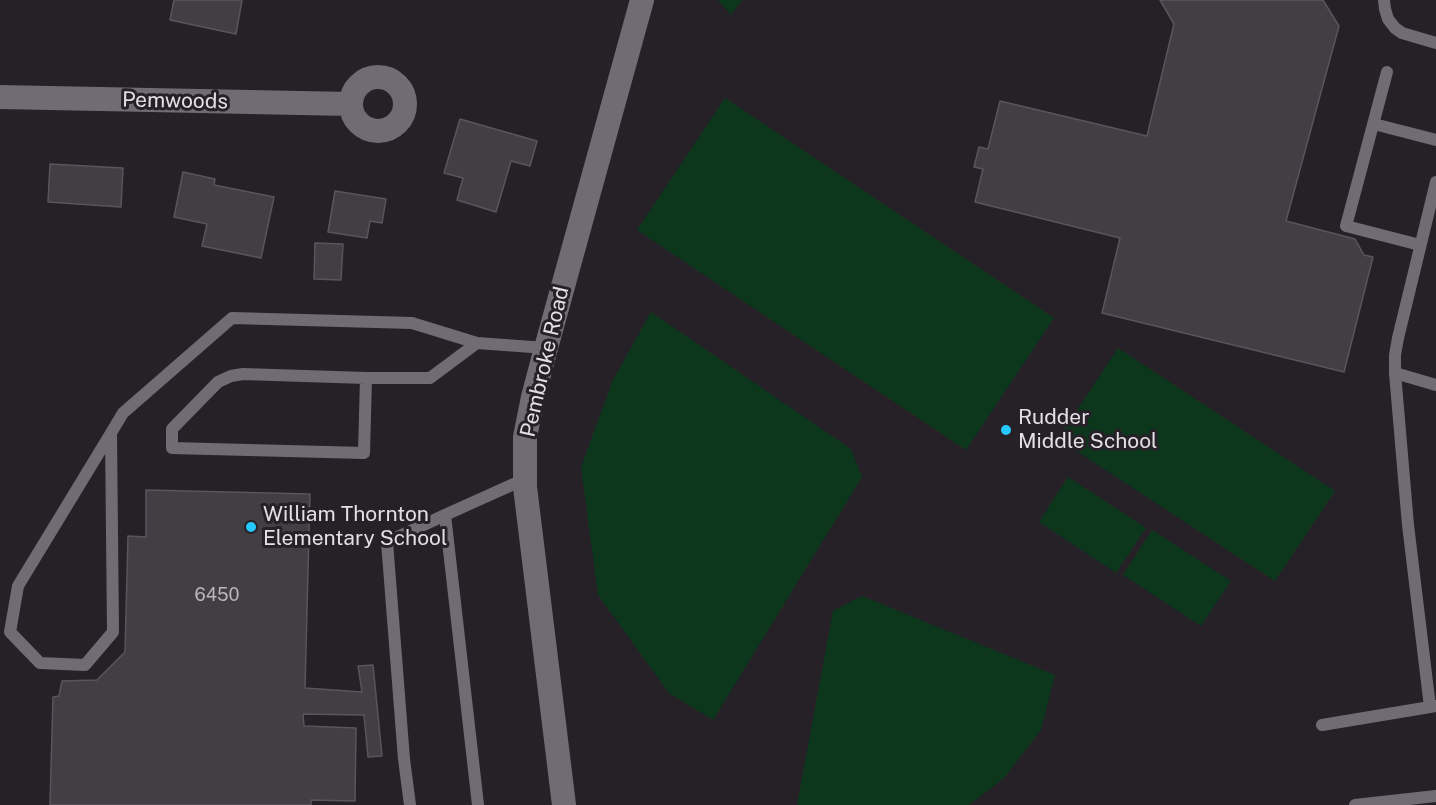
<!DOCTYPE html>
<style>
body{margin:0}
canvas{display:block;background:#252127}
</style>
<canvas width="1436" height="805"></canvas>
<script>
const context = document.querySelector('canvas').getContext('2d');
context.lineJoin = 'round';
function fill(path, color) {
  context.fillStyle = color;
  context.fill(path, 'evenodd');
}
function toPath(rows) {
  const path = new Path2D();
  for (const r of rows) {
    if (r.length === 3) {
      path.moveTo(r[0] + r[2], r[1]);
      path.arc(r[0], r[1], r[2], 0, 2 * Math.PI);
      continue;
    }
    path.moveTo(r[0], r[1]);
    for (let i = 2; i < r.length; i += 2) path.lineTo(r[i], r[i + 1]);
  }
  return path;
}
function trace(path, color, width, dash) {
  context.strokeStyle = color;
  context.lineWidth = width;
  context.lineCap = dash ? 'butt' : 'round';
  context.setLineDash(dash || []);
  context.stroke(path);
}
function drawText(font, color, halo, rows, align = 'center') {
  context.font = font + ' "Public Sans",sans-serif';
  context.lineWidth = 6;
  context.setLineDash([]);
  context.textBaseline = 'middle';
  context.strokeStyle = halo;
  context.fillStyle = color;
  for (const [text, x, y, turn = 0] of rows) {
    context.save();
    context.translate(x, y);
    context.rotate((+turn || 0) * Math.PI / 180);
    context.textAlign = isNaN(turn) ? turn : align;
    if (halo) context.strokeText(text, 0, 0);
    context.fillText(text, 0, 0);
    context.restore();
  }
}
const green = toPath([
 [718,0,742,0,731,15],
 [725,98,1054,318,966,450,637,230],
 [651,312,851,449,862,477,713,720,669,693,598,595,581,467,613,380],
 [1118,348,1335,491,1275,581,1058,439],
 [1068,477,1146,528,1116,573,1039,522],
 [1152,530,1231,581,1201,626,1123,575],
 [862,596,1055,675,1041,730,1004,778,969,805,797,805,833,611]
]);
const building = toPath([
 [174,0,242,0,236,34,170,20,174,0],
 [1160,0,1323,0,1339,26,1286,221,1355,239,1364,255,1373,257,1344,372,1102,313,1120,238,975,202,983,169,974,167,979,147,988,149,1000,101,1147,136,1174,24,1160,0],
 [460,119,537,141,530,166,511,161,496,212,457,200,463,178,444,173,460,119],
 [50,164,123,168,121,207,48,202,50,164],
 [183,172,215,179,214,185,274,197,261,258,202,246,207,224,174,217,183,172],
 [335,191,386,199,382,223,370,221,367,238,328,232,335,191],
 [315,243,343,244,341,280,314,279,315,243],
 [146,490,310,494,305,688,362,692,358,666,373,665,382,756,368,757,364,715,303,714,304,726,356,728,355,801,311,800,311,805,50,805,53,697,59,696,62,681,97,680,125,652,128,536,146,537,146,490]
]);
const lane = toPath([
 [1384,0,1385,9,1388,19,1395,28,1402,33,1436,43],
 [1387,72,1346,226,1420,245],
 [1374,124,1436,140],
 [1436,182,1398,338,1395,355,1395,373,1408,525,1430,707,1436,706],
 [1395,373,1436,385],
 [366,378,364,453,172,448,172,429,218,382,231,376,243,374,366,378,430,378,477,343,546,348],
 [111,433,113,632,85,665,40,663,10,632,18,586,111,433,123,413,232,318,412,323,477,343],
 [1322,725,1430,707],
 [410,805,404,759,387,542,445,515],
 [478,805,445,515,525,479],
 [1355,805,1436,796]
]);
const street = toPath([
 [378,104,27],
 [0,97,350,104],
 [564,805,525,487,525,437,533,397,546,348,642,0]
]);
const markers = [
 [1006,430,6,"#26c9fe"],
 [251,527,6,"#26c9fe"]
];
const numberNames = [
 ["6450",217,595]
];
const streetNames = [
 ["Pemwoods",175,101,1],
 ["Pembroke Road",545,362,-77]
];
const poiNames = [
 ["Rudder",1018,418],
 ["Middle School",1018,442],
 ["William Thornton",263,515],
 ["Elementary School",263,539]
];
fill(green, '#0c371d');
fill(building, '#413e44');
trace(building, '#59555c', 1.5);
trace(lane, '#706c73', 12);
trace(street, '#706c73', 24);
for (const [x, y, r, color] of markers) {
  const dot = new Path2D();
  dot.arc(x, y, r, 0, 2 * Math.PI);
  context.fillStyle = color;
  context.fill(dot);
  trace(dot, '#252127', 2);
}
drawText('18px', '#bab8bc', null, numberNames);
drawText('21px', '#e2e0e4', '#252127', streetNames);
drawText('21px', '#e2e0e4', '#252127', poiNames, 'left');
</script>
